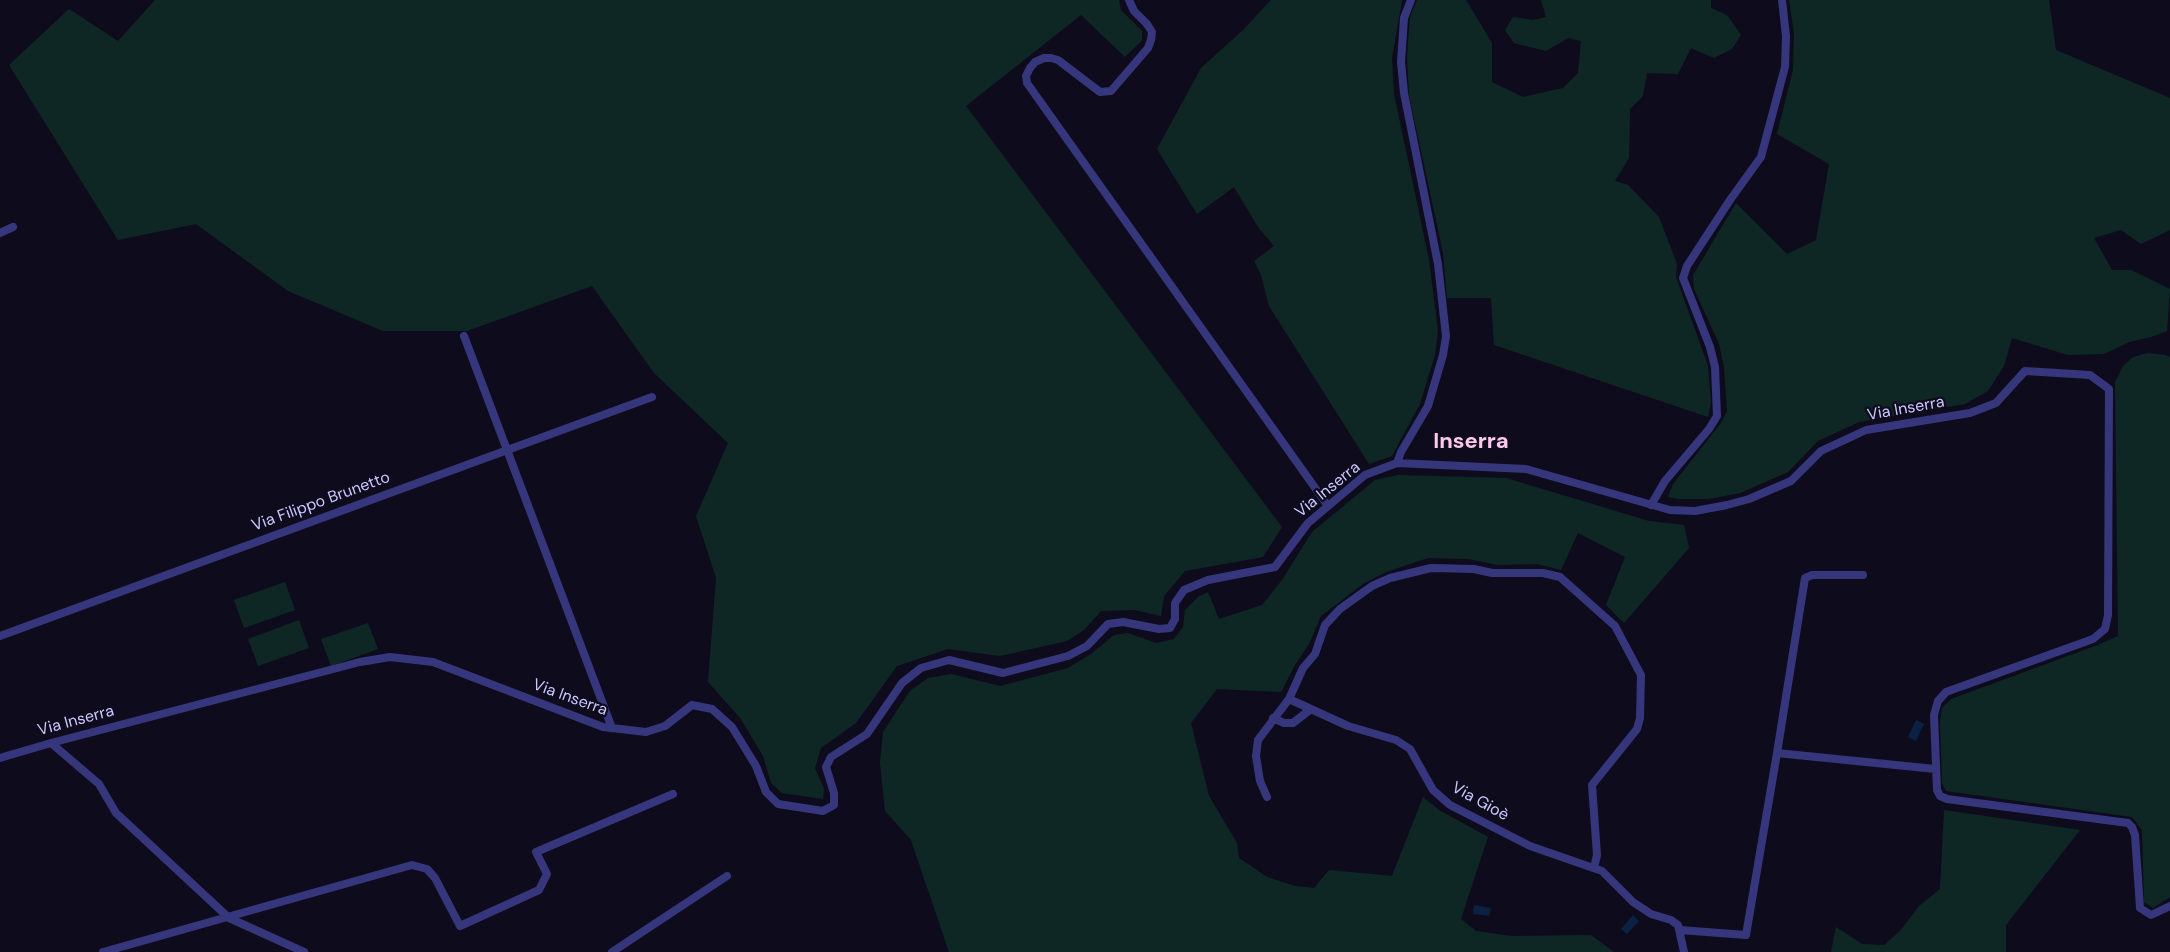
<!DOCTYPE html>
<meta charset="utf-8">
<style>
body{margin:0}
canvas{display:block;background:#0e0b1d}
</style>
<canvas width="2170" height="952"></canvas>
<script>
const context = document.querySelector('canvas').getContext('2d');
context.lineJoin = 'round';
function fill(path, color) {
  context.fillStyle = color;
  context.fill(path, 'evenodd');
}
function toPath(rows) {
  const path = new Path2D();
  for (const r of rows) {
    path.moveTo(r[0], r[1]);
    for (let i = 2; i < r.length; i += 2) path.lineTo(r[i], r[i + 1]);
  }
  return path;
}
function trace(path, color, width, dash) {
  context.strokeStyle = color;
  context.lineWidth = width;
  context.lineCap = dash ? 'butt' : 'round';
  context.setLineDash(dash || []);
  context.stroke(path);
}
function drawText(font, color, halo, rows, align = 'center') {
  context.font = font + ' "DM Sans",sans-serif';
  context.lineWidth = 4.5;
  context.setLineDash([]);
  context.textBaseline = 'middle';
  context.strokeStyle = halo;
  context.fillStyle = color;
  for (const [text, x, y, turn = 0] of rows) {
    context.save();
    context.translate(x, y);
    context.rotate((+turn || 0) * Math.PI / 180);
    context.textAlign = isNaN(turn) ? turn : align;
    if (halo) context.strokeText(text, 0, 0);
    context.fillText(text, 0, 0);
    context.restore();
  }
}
const green = toPath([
 [155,0,1119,0,1121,10,1142,31,1142,40,1125,57,1081,15,966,106,1282,527,1263,557,1185,571,1164,596,1161,616,1134,610,1101,611,1084,630,1067,641,1000,656,948,649,897,666,856,723,821,748,815,768,824,789,823,799,782,793,771,783,763,756,741,719,708,682,716,578,696,516,728,443,654,373,592,286,467,331,383,331,288,291,196,224,118,240,9,65,69,9,118,41],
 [1271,0,1402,0,1392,58,1394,94,1429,260,1438,331,1435,355,1420,404,1392,456,1369,464,1269,306,1261,275,1254,261,1274,246,1258,227,1234,187,1197,214,1157,149,1201,68,1243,30],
 [1417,0,1466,0,1492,43,1492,82,1523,97,1563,88,1578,73,1581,41,1568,38,1546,51,1514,43,1505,30,1513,17,1533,20,1546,17,1541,0,1711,0,1711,8,1727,15,1741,35,1732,49,1714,58,1691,48,1678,74,1647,73,1643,96,1630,109,1629,158,1615,181,1628,185,1659,217,1677,264,1676,277,1708,366,1711,402,1708,417,1494,345,1491,298,1447,298,1443,253,1409,95,1407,57,1410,17],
 [1789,0,2049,0,2056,50,2170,98,2170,230,2141,244,2121,230,2094,238,2112,270,2131,270,2170,289,2167,331,2151,337,2129,342,2104,354,2068,355,2012,338,2004,366,1988,391,1965,404,1859,422,1818,441,1788,472,1740,493,1709,499,1679,499,1668,497,1673,484,1721,423,1727,412,1724,367,1719,344,1694,289,1693,275,1736,203,1787,254,1816,240,1829,164,1777,134,1793,70,1794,33],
 [2148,353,2165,355,2170,357,2170,897,2153,908,2144,902,2142,830,2132,817,1946,791,1942,783,1940,723,1942,708,1951,699,2095,646,2118,636,2115,382,2123,366,2133,357],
 [1398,475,1506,478,1649,521,1684,525,1689,548,1624,623,1606,605,1625,557,1578,533,1561,570,1537,564,1498,565,1468,559,1428,558,1386,572,1363,584,1321,616,1309,644,1295,665,1281,692,1217,689,1191,723,1209,796,1237,843,1239,858,1267,877,1295,886,1314,888,1329,870,1392,876,1423,797,1439,810,1488,837,1461,919,1476,931,1511,936,1591,935,1614,952,949,952,911,840,885,811,880,763,883,732,910,691,928,678,951,674,1000,686,1068,668,1091,654,1114,635,1128,633,1156,643,1174,639,1183,627,1185,610,1198,597,1208,592,1219,619,1262,605,1282,580,1312,532,1375,480],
 [285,582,295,610,244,628,234,600],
 [299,620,309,648,258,666,248,639],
 [368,623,378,649,331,666,321,639],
 [1944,810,2080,830,2006,925,2006,952,1831,952,1836,927,1862,944,1884,945,1901,930,1919,906,1940,889]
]);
const water = toPath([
 [1916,720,1924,724,1916,741,1908,737],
 [1474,905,1491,908,1489,916,1473,914],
 [1633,915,1639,921,1627,934,1621,929]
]);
const street = toPath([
 [1129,0,1134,11,1147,24,1152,32,1151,40,1148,48,1111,91,1100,92,1058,60,1051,58,1044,58,1035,62,1030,68,1026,76,1027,83,1328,506],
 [0,233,13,227],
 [464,336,612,728],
 [1397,463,1401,452,1428,406,1443,355,1446,336,1438,264,1404,93,1401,62,1404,18,1411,0],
 [1651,505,1665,481,1709,429,1717,416,1715,367,1710,347,1683,278,1687,266,1730,200,1761,157,1785,67,1786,36,1782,0],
 [0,636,652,397],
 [1289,699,1303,668,1315,654,1325,625,1340,609,1372,586,1390,578,1431,568,1474,569,1492,573,1543,573,1560,577,1615,626,1641,675,1640,718,1637,729,1592,785,1597,855,1594,868],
 [1273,718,1284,723,1293,723,1311,709],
 [51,743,99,784,116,813,229,918,304,952],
 [1777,753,1805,578,1812,575,1863,575],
 [0,758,51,743,360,662,390,657,433,662,603,727,646,732,665,726,692,705,712,709,732,727,756,766,766,792,778,804,823,811,834,805,834,793,826,767,831,757,867,734,902,683,921,668,949,660,1003,673,1068,656,1087,646,1108,624,1123,622,1159,629,1170,628,1175,619,1175,603,1184,590,1208,580,1275,567,1308,523,1365,475,1397,463,1526,469,1670,510,1695,511,1727,505,1749,499,1791,481,1821,451,1866,430,1970,413,1996,403,2025,371,2090,375,2109,389,2108,615,2105,629,2093,639,1946,692,1938,701,1934,715,1937,790,1940,796,1947,799,2128,823,2132,827,2135,835,2140,908,2151,915,2170,906],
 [1267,797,1260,781,1256,756,1258,740,1289,699,1348,726,1396,740,1410,749,1433,790,1450,805,1530,846,1602,871,1633,902,1651,914,1671,920,1678,925,1684,952],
 [1680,930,1746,935,1777,753,1935,769],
 [103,952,412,865,427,869,435,878,460,926,539,890,547,874,536,852,673,794],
 [612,952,727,876]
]);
const streetNames = [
 ["Via Inserra",1906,409,-10],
 ["Via Inserra",1328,490,-39],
 ["Via Filippo Brunetto",321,502,-20],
 ["Via Inserra",570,698,20],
 ["Via Inserra",76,721,-15],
 ["Via Gioè",1480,802,29]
];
const districtNames = [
 ["Inserra",1471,442]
];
fill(green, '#0e2725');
fill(water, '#0b2141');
trace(street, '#36367c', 8);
drawText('16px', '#ccc7ff', '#0e0b1d', streetNames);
drawText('bold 22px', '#ffc9ed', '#0e0b1d', districtNames);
</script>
